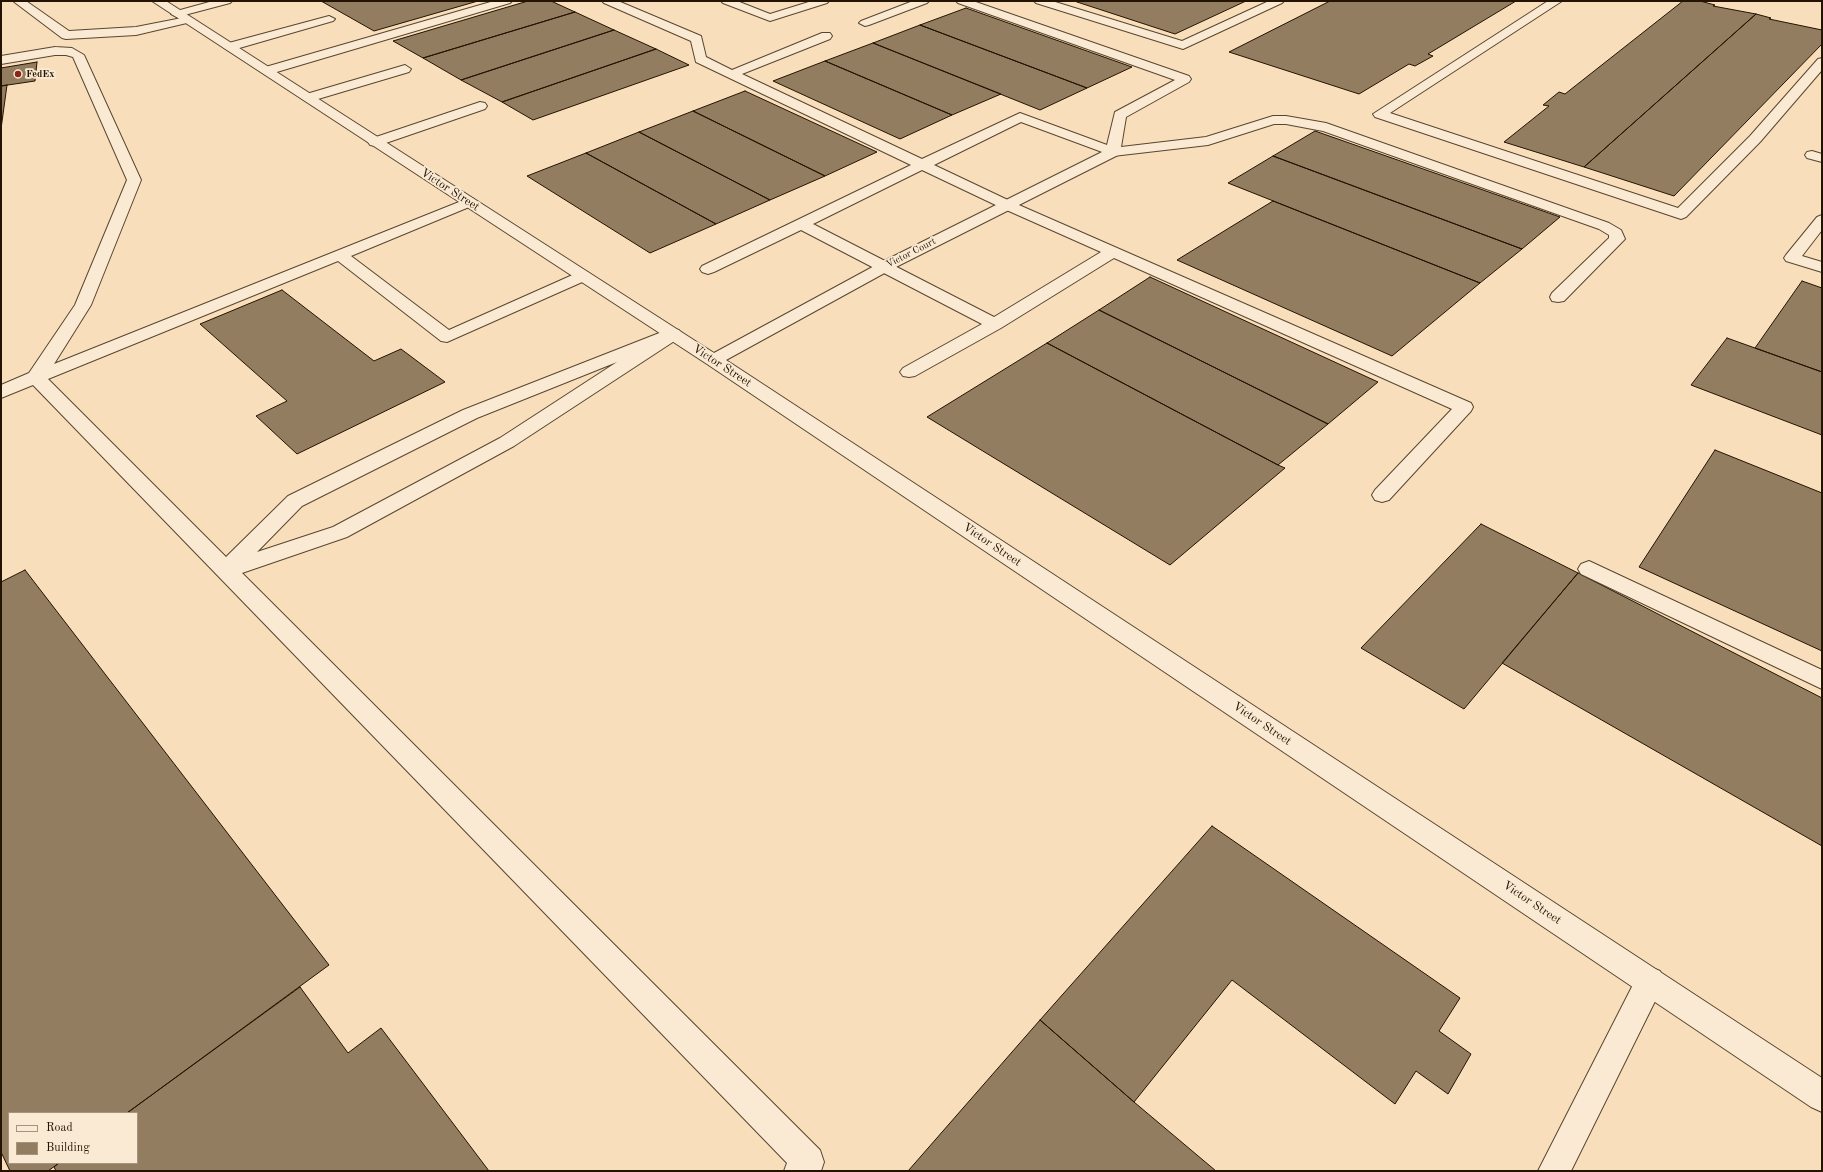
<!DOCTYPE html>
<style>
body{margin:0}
#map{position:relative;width:1823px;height:1172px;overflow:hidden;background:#f8debb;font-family:"Old Standard TT",serif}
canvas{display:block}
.frame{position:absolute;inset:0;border:2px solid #241300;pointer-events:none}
.legend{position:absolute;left:8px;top:1112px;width:130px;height:52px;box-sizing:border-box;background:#faead3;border:1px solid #a4947f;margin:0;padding:5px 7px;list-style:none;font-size:12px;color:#241300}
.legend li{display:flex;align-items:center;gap:8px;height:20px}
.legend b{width:20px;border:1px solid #a4947f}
</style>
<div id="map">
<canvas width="1823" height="1172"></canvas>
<div class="frame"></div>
<ul class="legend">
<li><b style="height:5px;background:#faead3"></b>Road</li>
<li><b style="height:11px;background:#927d61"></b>Building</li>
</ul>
</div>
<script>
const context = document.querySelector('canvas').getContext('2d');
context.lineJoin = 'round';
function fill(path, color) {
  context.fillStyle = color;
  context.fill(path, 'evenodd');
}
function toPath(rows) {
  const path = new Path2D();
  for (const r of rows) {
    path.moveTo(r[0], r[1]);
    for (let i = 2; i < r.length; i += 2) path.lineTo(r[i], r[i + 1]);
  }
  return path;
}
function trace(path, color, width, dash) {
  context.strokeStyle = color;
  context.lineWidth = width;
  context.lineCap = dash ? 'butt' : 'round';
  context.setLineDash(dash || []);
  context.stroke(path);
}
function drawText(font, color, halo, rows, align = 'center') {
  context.font = font + ' "Old Standard TT",serif';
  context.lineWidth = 3.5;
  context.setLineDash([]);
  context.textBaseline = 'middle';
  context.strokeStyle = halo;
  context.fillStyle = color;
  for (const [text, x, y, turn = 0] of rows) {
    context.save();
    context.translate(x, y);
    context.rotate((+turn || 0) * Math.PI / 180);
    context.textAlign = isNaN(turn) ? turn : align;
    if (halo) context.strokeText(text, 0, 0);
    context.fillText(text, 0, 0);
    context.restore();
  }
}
const building = toPath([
 [321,1,478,1,374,31,321,1],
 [528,1,551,1,575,12,423,58,393,41,528,1],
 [1074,1,1246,1,1175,34,1074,1],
 [1330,1,1516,1,1428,54,1433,56,1415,66,1409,64,1359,94,1229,52,1330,1],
 [1683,1,1700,1,1715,5,1713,6,1756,14,1584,167,1504,142,1549,106,1543,105,1559,92,1565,94,1683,1],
 [966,8,1132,67,1087,88,920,25,966,8],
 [575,12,614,30,461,80,423,58,575,12],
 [1756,14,1771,18,1769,19,1822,30,1822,44,1674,196,1584,167,1756,14],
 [920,25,1087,88,1040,110,873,43,920,25],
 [614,30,656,49,502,102,461,80,614,30],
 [873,43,1001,94,952,115,825,61,873,43],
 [656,49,689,65,533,120,502,102,656,49],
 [825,61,952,115,900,139,773,81,825,61],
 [37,62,35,81,1,86,1,68,37,62],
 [7,85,1,129,1,86,7,85],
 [745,91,877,152,825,176,693,111,745,91],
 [693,111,825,176,770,200,639,132,693,111],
 [1315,131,1560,217,1522,249,1273,156,1315,131],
 [639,132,770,200,716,224,586,153,639,132],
 [586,153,716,224,650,253,527,176,586,153],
 [1273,156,1522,249,1480,283,1228,183,1273,156],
 [1273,201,1480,283,1392,356,1177,260,1273,201],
 [1150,277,1378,382,1328,424,1099,310,1150,277],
 [1802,281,1822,288,1822,372,1755,348,1802,281],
 [282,290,374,361,401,349,445,382,297,454,256,416,287,401,200,324,282,290],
 [1099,310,1328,424,1278,465,1047,343,1099,310],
 [1727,338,1822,372,1822,435,1691,385,1727,338],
 [1047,343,1278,465,1285,468,1170,565,927,417,1047,343],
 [1715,450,1822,493,1822,651,1639,567,1715,450],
 [1481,524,1578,573,1464,709,1361,648,1481,524],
 [25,570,329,965,127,1113,9,1113,9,1163,59,1163,48,1171,10,1171,1,1152,1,582,25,570],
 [1578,573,1822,698,1822,846,1502,663,1578,573],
 [1212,826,1460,998,1439,1031,1471,1054,1448,1094,1416,1071,1395,1104,1232,980,1134,1102,1040,1020,1212,826],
 [300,987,348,1053,381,1028,489,1171,56,1171,54,1167,59,1163,137,1163,137,1113,127,1113,300,987],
 [1040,1020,1134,1102,1216,1171,908,1171,1040,1020]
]);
const service = toPath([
 [13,1,26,1,69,31,136,27,187,17,193,20,191,22,136,35,66,39,62,38,13,1],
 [213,1,232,1,230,3,177,17,171,14,173,12,213,1],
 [494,1,512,1,510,3,270,74,266,75,260,71,262,68,494,1],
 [602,1,618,1,701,36,706,57,732,70,822,33,830,33,832,36,830,39,742,74,922,159,1020,113,1107,145,1115,112,1175,80,958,3,956,1,973,1,1189,76,1191,79,1189,82,1126,117,1121,147,1206,137,1273,116,1286,116,1326,123,1609,223,1621,230,1625,239,1564,301,1558,302,1552,301,1550,297,1552,293,1609,238,1609,235,1599,229,1323,131,1286,124,1274,124,1208,145,1113,156,1021,122,934,165,1012,202,1471,403,1473,407,1471,411,1389,500,1382,502,1375,500,1372,495,1375,490,1452,409,1114,258,1001,328,915,376,909,377,903,376,900,372,903,368,982,324,801,230,714,272,708,274,702,272,700,269,702,266,911,165,696,62,691,41,604,3,602,1],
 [922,170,1002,208,1101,252,994,317,813,224,922,170],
 [721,1,737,1,770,14,812,1,829,1,827,3,770,21,723,3,721,1],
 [913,1,929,1,927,3,869,25,865,26,859,23,861,21,913,1],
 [1034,1,1052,1,1182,41,1269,1,1284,1,1282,3,1183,49,1036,3,1034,1],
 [1548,1,1562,1,1390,113,1678,208,1750,136,1818,59,1822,58,1822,70,1760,142,1686,217,1681,219,1375,117,1373,114,1548,1],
 [329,16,335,19,333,21,229,51,223,47,225,44,329,16],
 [55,47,72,48,84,55,141,180,91,305,54,364,469,198,474,199,476,202,474,205,351,256,449,330,577,273,583,271,589,273,591,276,589,279,447,342,441,341,338,261,48,379,226,557,288,496,463,410,667,330,673,329,679,330,682,334,679,338,514,446,347,537,242,573,820,1150,824,1162,821,1171,784,1171,787,1163,33,385,1,398,1,385,29,373,75,305,127,180,73,57,66,55,55,55,1,64,1,56,55,47],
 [617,362,500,438,333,527,257,552,302,506,477,418,617,362],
 [405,65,411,69,409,72,308,102,302,98,303,95,405,65],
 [480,102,485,103,487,106,485,109,380,145,375,146,370,145,368,142,370,139,480,102],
 [1812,151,1822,154,1822,162,1807,158,1805,155,1807,152,1812,151],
 [1822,215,1822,230,1802,256,1822,262,1822,272,1786,261,1784,258,1786,255,1817,217,1822,215],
 [1589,561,1822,670,1822,689,1581,574,1578,569,1581,564,1589,561],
 [1650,967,1660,971,1665,981,1571,1171,1538,1171,1640,971,1650,967]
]);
const minor = toPath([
 [152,1,166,1,714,353,878,264,1108,149,1118,149,1120,152,1118,155,890,270,726,360,1822,1078,1822,1112,1811,1107,707,364,152,1]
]);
const markers = [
 [18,74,4,"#8f2418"]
];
const farPoinames = [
 ["FedEx",26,74]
];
const farStreetnames = [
 ["Victor Court",911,253,-27]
];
const streetNames = [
 ["Victor Street",450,190,33],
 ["Victor Street",722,366,33],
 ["Victor Street",992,545,34],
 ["Victor Street",1262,724,34],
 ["Victor Street",1532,903,34]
];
fill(building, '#927d61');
trace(building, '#241300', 1);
trace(service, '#59462f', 2);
trace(minor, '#59462f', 2);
fill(service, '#faead3');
fill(minor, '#faead3');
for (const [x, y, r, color] of markers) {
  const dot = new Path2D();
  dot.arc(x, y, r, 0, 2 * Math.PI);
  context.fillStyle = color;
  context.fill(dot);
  trace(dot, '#faead3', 1.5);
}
drawText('bold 10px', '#241300', '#faead3', farPoinames, 'left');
drawText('10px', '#241300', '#faead3', farStreetnames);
drawText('12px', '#241300', '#faead3', streetNames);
</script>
